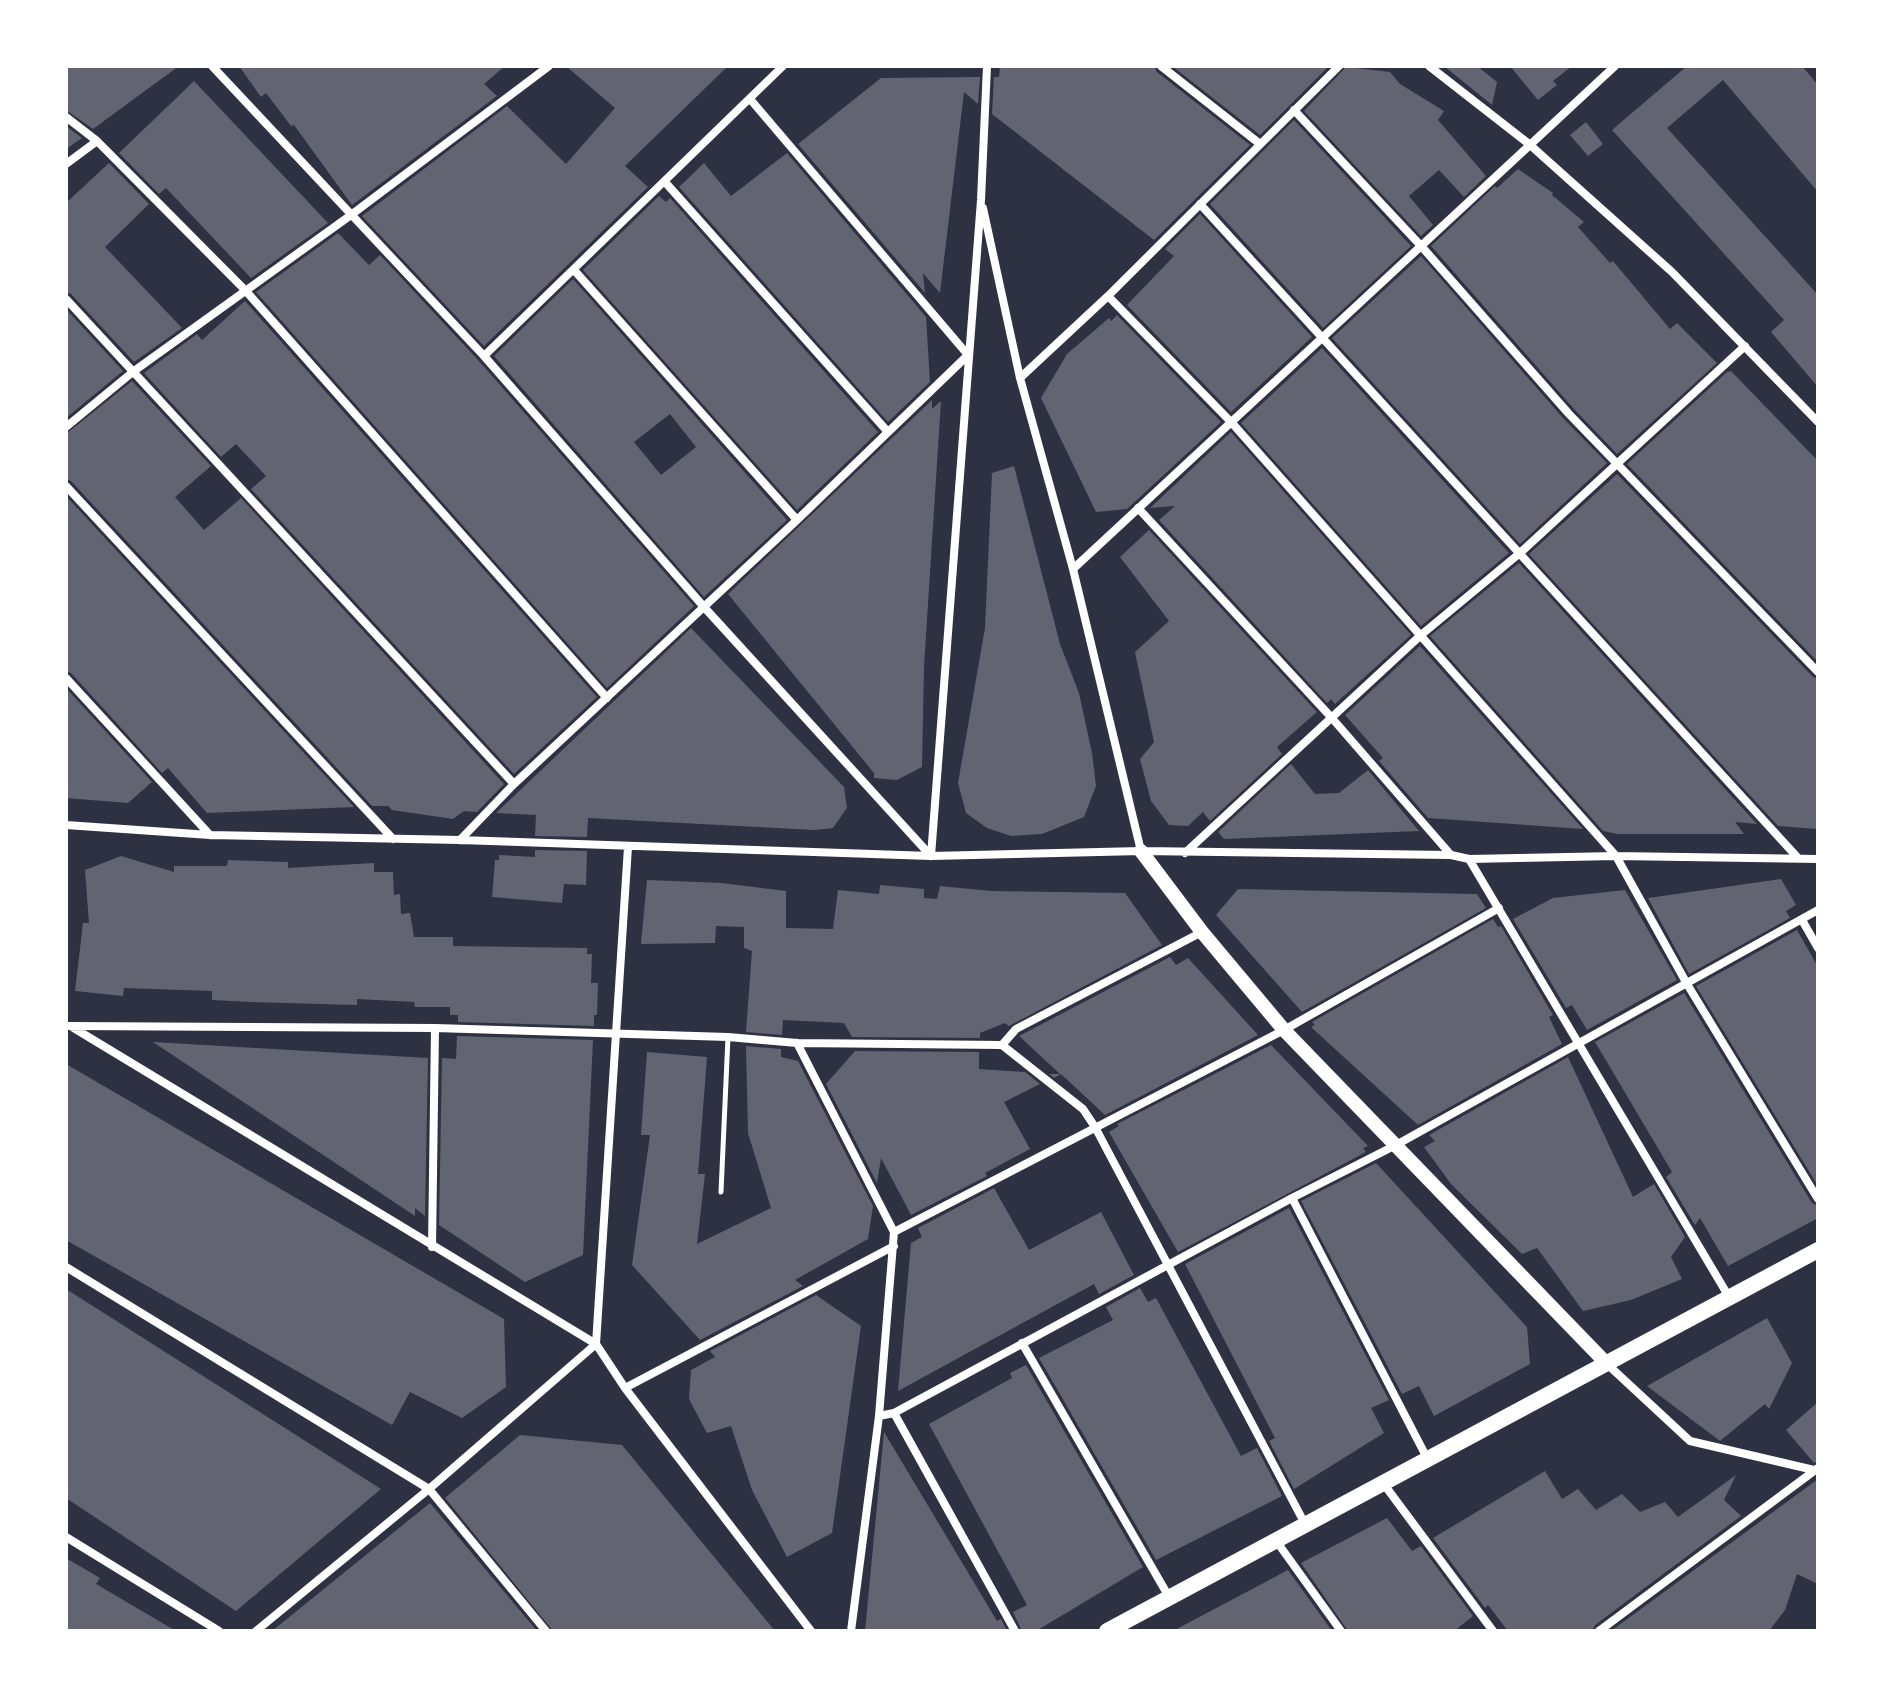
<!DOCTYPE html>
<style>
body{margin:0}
#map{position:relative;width:1884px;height:1697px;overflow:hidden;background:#2d3142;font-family:"Crimson Pro",serif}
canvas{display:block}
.frame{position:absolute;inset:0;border:68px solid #fff;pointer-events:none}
</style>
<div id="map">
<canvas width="1884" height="1697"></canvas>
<div class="frame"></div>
</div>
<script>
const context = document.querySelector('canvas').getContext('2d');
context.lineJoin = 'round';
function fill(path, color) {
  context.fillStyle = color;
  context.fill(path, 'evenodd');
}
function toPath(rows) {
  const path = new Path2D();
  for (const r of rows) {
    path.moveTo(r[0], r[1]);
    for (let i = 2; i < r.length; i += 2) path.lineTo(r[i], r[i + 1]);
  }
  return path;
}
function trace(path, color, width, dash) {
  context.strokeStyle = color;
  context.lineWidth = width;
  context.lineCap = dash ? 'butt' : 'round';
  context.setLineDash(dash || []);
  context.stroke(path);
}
const building = toPath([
 [66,66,179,66,93,129,66,110],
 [239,66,505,66,484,84,497,96,352,205,294,125,291,126,266,93,261,97],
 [566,66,728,66,625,166,648,187,484,346,362,216,507,106,566,164,615,108],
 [1000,66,1154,66,1157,72,1250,145,1154,240,992,114,994,77,999,77],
 [1172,66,1329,66,1260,135],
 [1444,66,1477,66,1497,82,1492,105],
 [1510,66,1572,66,1553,81,1557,85,1538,100],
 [1687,66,1802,66,1818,85,1818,192,1723,80,1667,128,1818,295,1818,387,1771,332,1784,320,1612,130],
 [1346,67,1390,72,1400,84,1444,111,1438,120,1486,176,1464,197,1439,170,1409,196,1433,225,1421,236,1304,111],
 [980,77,978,104,964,92,940,293,923,273,925,293,798,144,881,78],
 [194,81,328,223,251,278,166,188,159,194,119,153],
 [1294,120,1411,246,1323,328,1210,204],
 [1586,122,1603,144,1588,156,1570,135],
 [66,126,82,138,66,149],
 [787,153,926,317,930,382,888,422,679,187,704,163,731,196],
 [109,163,149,204,105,247,182,328,134,362,71,294,66,292,66,203],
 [1518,169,1553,193,1552,195,1584,222,1578,227,1610,263,1613,261,1670,329,1677,323,1717,363,1617,454,1574,409,1431,246,1495,186,1497,188],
 [659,196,666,202,670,198,878,432,797,510,583,270],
 [1200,214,1312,337,1231,412,1127,305,1174,256,1165,249],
 [338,233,369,265,380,255,479,361,694,606,607,688,256,292],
 [1421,256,1564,419,1607,463,1520,544,1332,338],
 [573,279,787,520,704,597,494,356],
 [670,414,696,447,661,475,634,442],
 [245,301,597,697,514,774,251,489,266,476,236,444,221,457,144,373,197,334,202,340],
 [66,309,123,371,66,418],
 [1117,315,1221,422,1127,509,1096,512,1041,398,1067,354,1109,318,1111,321],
 [1322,348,1509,553,1421,626,1241,423],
 [1731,371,1818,461,1818,662,1627,464,1727,372],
 [132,381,211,466,175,497,204,530,241,498,504,784,477,812,464,811,453,819,392,810,388,806,372,806,71,481,66,479,66,434],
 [932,400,932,409,941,401,924,666,922,767,897,780,874,778,874,773,728,594],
 [1231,432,1411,635,1335,704,1331,699,1327,703,1159,520,1175,506,1150,508],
 [1014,466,1060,644,1079,693,1092,753,1096,786,1084,817,1042,834,1011,836,987,828,966,813,958,783,985,628,992,473],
 [1617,474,1813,677,1818,679,1818,829,1778,826,1529,554],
 [66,496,354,807,207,813,168,768,162,773,71,673,66,671],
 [1149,530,1317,712,1277,747,1282,754,1210,821,1203,812,1188,826,1169,825,1151,801,1140,759,1154,742,1135,652,1169,621,1120,557],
 [1519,563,1757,824,1735,822,1744,834,1618,834,1603,831,1430,636],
 [691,628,844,787,847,808,833,828,814,830,588,818,587,837,535,836,536,815,496,813],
 [1420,646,1583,829,1428,818,1379,761,1383,758,1345,715],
 [66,688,152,782,128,803,66,798],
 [1291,764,1315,794,1339,793,1368,770,1419,831,1224,839,1218,832],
 [535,850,587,851,586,885,564,884,562,903,492,897,495,860,499,860,499,855,535,857],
 [121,856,174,872,174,866,227,866,228,860,288,862,288,868,374,863,374,872,393,872,394,895,400,894,401,914,410,913,414,937,453,937,453,946,587,948,587,954,592,954,591,983,598,983,597,1015,594,1015,594,1026,458,1022,458,1015,450,1015,450,1007,415,1007,414,1002,357,999,357,1005,252,1002,212,1000,212,991,124,988,123,996,75,991,83,923,89,923,85,870],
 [1781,879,1796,905,1786,911,1790,918,1689,974,1648,898],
 [647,880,722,883,786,891,786,928,833,929,838,890,879,894,880,885,924,889,924,898,937,899,940,886,991,891,1125,893,1162,945,1009,1026,1005,1023,980,1033,980,1038,852,1037,844,1023,783,1020,782,1035,746,1032,752,951,744,948,744,927,716,926,715,943,641,944],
 [1238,889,1477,894,1486,908,1302,1012,1216,915],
 [1625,890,1677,980,1587,1030,1572,1005,1566,1008,1513,919,1553,898],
 [1493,919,1498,927,1501,926,1553,1015,1549,1017,1562,1044,1418,1125,1311,1027,1315,1025,1312,1022],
 [1797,930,1818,967,1818,1186,1696,986],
 [1170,957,1176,965,1188,958,1258,1035,1105,1115,1061,1074,1054,1078,1049,1074,1060,1074,1019,1036],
 [1684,993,1812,1203,1818,1206,1818,1218,1728,1266,1700,1218,1695,1225,1666,1177,1672,1172,1595,1042],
 [457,1036,593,1040,583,1255,525,1282,439,1225,442,1058,456,1059],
 [153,1042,428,1058,425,1216,415,1208,415,1216],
 [1271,1045,1368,1146,1363,1148,1366,1152,1178,1252,1109,1132,1119,1126,1117,1124],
 [746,1046,781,1049,781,1057,798,1061,873,1206,868,1239,795,1280,803,1286,700,1340,632,1265,650,1135,641,1135,647,1052,707,1057,698,1174,705,1174,697,1244,771,1208,748,1133],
 [855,1051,979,1052,979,1069,1025,1072,1040,1084,1004,1102,1030,1149,985,1173,987,1176,911,1215,881,1158,877,1183,826,1084],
 [1568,1057,1633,1197,1654,1184,1685,1237,1671,1257,1682,1279,1631,1300,1583,1311,1537,1248,1522,1254,1451,1184,1424,1147,1435,1141,1429,1135],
 [66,1064,504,1319,506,1387,462,1418,410,1392,392,1425,66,1240],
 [1376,1163,1527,1327,1530,1364,1434,1416,1419,1386,1402,1394,1301,1201],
 [994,1188,1029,1250,1101,1212,1134,1275,1099,1294,1094,1284,898,1391,911,1243,922,1237,918,1228],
 [1289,1208,1389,1400,1371,1408,1384,1433,1294,1489,1269,1441,1275,1438,1185,1264],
 [1140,1288,1148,1302,1156,1298,1241,1456,1257,1448,1282,1496,1156,1560,1039,1358,1113,1320,1106,1307],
 [66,1289,381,1489,236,1611,66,1498],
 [816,1295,861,1326,832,1533,787,1557,752,1490,731,1426,707,1433,689,1399,691,1370,715,1357,710,1351],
 [1767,1318,1792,1363,1769,1409,1765,1404,1720,1441,1647,1386],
 [1026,1365,1143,1567,1036,1631,1022,1631,1013,1612,1027,1605,929,1424,1012,1378,1010,1373],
 [1818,1402,1818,1461,1814,1463,1786,1430],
 [884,1432,997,1621,1001,1619,1007,1631,865,1631],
 [520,1435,622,1445,775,1631,553,1631,445,1498],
 [1545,1471,1562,1499,1578,1489,1596,1510,1622,1494,1640,1512,1665,1502,1678,1517,1736,1475,1724,1500,1741,1516,1595,1625,1592,1631,1508,1631,1488,1605,1485,1608,1433,1538],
 [1818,1479,1818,1584,1797,1574,1785,1610,1769,1631,1611,1631],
 [430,1503,537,1631,272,1631],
 [1387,1518,1412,1551,1421,1546,1473,1616,1454,1631,1348,1631,1301,1563],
 [66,1558,100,1578,96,1584,176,1631,66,1631],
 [1288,1570,1332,1631,1173,1631]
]);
const service = toPath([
 [721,1192,728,1037]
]);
const minor = toPath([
 [212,66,484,356,704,607,931,856],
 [1161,66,1260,144],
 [1429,66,1529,144,1672,272,1818,422],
 [1294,110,1422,247,1569,414,1818,672],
 [66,117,97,141,245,290,607,698],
 [66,164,97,141],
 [665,182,888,432],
 [1200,204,1798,858],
 [983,208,1020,378,1073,569,1141,851],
 [574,270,797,520],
 [1108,296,1232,423,1616,856,1687,984,1818,1199],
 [66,299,514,784],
 [484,356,783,66],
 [1020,378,1108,296,1339,66],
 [66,427,134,371,351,215,549,66],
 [66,486,393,839],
 [1138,508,1331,717,1451,855],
 [1073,569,1615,66],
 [66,678,210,835],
 [66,825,210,835,460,840,931,856,1141,851,1451,855,1469,859,1616,856,1818,859],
 [460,840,514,784,797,520,968,355,750,99],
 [1185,853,1421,635,1520,553,1745,346],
 [931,856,981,200,987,66],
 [1469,859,1729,1297],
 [1802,920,1818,948],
 [69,1026,435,1028,728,1037,797,1043,1002,1045,1016,1029,1202,932],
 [72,1027,596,1344,625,1388,811,1631],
 [797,1043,894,1232,879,1416,851,1631],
 [1002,1045,1083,1109,1095,1127,1305,1524],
 [1292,1198,1427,1458],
 [894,1232,1284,1030,1499,908],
 [432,1247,435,1028],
 [66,1267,429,1489,546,1631],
 [1022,1343,1169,1597],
 [1607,1364,1690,1441,1814,1470],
 [625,1388,894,1246],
 [894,1413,1015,1631],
 [879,1416,894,1413,1292,1198,1396,1145,1818,910],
 [1383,1483,1493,1631],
 [66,1537,219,1631],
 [1277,1542,1341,1631],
 [256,1631,429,1489,596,1344,628,847],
 [1599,1631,1818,1468]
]);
const tertiary = toPath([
 [1141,851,1202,932,1284,1030,1607,1364]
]);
const secondary = toPath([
 [1107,1631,1818,1250]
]);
fill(building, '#626471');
trace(service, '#fff', 5);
trace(minor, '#fff', 8);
trace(tertiary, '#fff', 14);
trace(secondary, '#fff', 16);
</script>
